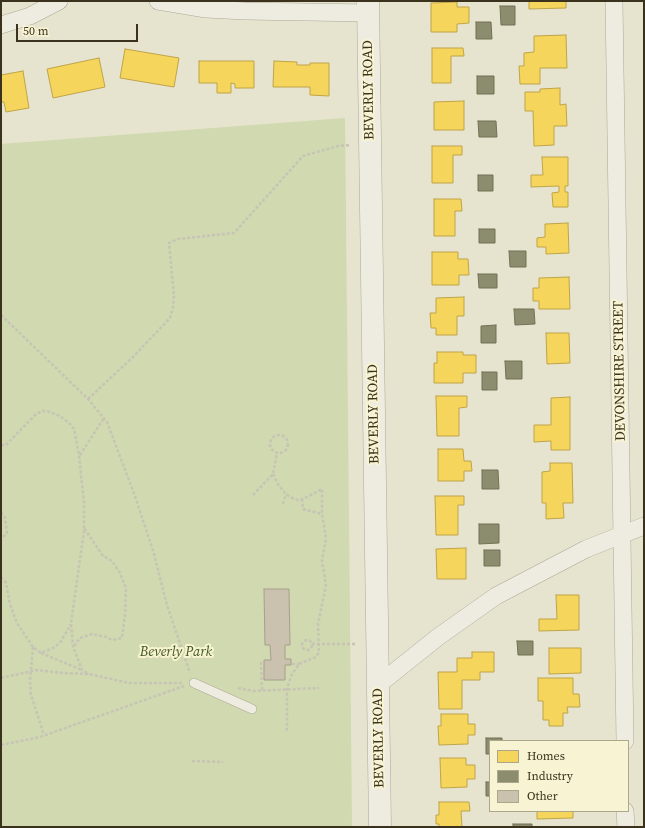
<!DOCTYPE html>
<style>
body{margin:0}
#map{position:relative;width:645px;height:828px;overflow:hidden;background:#e6e4ce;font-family:"Source Serif 4",serif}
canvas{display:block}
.frame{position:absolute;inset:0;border:2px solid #3b321d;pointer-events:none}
.legend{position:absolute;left:489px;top:740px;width:140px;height:72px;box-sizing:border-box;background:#f8f4d3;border:1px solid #aca68a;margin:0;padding:5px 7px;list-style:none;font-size:12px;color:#3b321d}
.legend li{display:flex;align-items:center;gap:8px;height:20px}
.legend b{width:20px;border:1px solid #aca68a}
.scale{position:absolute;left:16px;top:24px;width:122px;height:18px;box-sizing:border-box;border:2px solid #3b321d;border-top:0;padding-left:5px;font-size:12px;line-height:14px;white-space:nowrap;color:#3b321d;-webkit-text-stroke:3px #f8f4d3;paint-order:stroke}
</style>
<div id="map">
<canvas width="645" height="828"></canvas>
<div class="frame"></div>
<ul class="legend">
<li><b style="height:11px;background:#f6d55c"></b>Homes</li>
<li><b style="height:11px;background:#8c8c6e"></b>Industry</li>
<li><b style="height:11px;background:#cac2ae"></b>Other</li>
</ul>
<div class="scale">50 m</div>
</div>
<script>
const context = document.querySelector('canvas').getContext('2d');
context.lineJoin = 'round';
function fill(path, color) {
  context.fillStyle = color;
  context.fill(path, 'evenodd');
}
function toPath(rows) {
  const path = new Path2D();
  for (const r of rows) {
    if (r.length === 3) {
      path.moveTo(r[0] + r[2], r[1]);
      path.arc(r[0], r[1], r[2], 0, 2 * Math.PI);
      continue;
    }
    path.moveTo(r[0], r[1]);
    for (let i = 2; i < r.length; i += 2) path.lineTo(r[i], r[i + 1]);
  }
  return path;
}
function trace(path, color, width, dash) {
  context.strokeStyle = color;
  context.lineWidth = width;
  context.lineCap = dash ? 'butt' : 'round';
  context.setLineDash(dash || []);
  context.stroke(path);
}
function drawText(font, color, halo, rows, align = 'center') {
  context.font = font + ' "Source Serif 4",serif';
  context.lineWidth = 4;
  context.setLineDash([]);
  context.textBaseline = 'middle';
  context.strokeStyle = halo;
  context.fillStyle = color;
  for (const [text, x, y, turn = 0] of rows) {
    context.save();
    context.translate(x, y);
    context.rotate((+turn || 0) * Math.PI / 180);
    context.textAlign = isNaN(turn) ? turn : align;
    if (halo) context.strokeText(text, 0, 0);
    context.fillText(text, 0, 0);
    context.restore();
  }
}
const green = toPath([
 [345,118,352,827,1,827,1,144]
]);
const homes = toPath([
 [529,1,566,1,566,8,529,9,529,1],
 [457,2,457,7,469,7,469,23,457,24,457,32,431,32,431,3,457,2],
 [566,35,567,68,540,68,540,84,520,84,519,66,524,66,524,53,534,52,534,36,566,35],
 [432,48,463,48,464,56,451,56,451,83,432,83,432,48],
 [125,49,179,58,174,87,120,78,125,49],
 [99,58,105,87,53,98,47,69,99,58],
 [199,61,254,61,254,88,235,88,235,84,231,83,231,93,217,93,217,83,199,83,199,61],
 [274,61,297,62,297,65,310,65,310,63,329,63,329,96,310,95,310,87,273,87,274,61],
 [23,71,29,108,6,112,4,102,1,102,1,75,23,71],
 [560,88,560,105,566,104,567,126,554,126,554,145,534,146,533,111,525,111,525,92,540,92,540,89,560,88],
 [464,101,464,130,434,130,434,102,464,101],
 [432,146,462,146,462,155,453,155,453,183,432,183,432,146],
 [542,157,568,157,568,186,565,186,565,192,568,192,568,207,553,207,552,193,559,192,559,186,531,187,531,175,543,175,542,157],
 [434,199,461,199,462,211,455,211,455,236,434,236,434,199],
 [568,223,569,253,546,254,546,247,537,247,537,238,545,237,545,224,568,223],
 [432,252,458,252,458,259,468,259,469,275,459,275,459,285,432,285,432,252],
 [569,277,570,309,539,309,539,301,533,301,533,288,539,288,539,278,569,277],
 [464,297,464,316,457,316,457,335,436,335,436,328,431,328,430,313,436,313,436,298,464,297],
 [546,333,569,333,570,363,547,364,546,333],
 [437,352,463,352,463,355,476,355,476,373,463,373,463,383,434,383,434,363,437,363,437,352],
 [436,396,467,396,467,407,459,408,459,436,437,436,436,396],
 [570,397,570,450,551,450,551,441,534,442,534,425,551,425,551,398,570,397],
 [438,449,463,449,464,461,471,461,472,471,464,471,464,481,438,481,438,449],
 [550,463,572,463,573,503,563,503,564,518,546,519,546,503,542,503,542,472,550,471,550,463],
 [435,496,464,496,464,505,458,505,458,535,436,535,435,496],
 [466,548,466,579,437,579,436,549,466,548],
 [556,595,579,595,579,630,539,631,539,619,557,619,556,595],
 [549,648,581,648,581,673,549,674,549,648],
 [472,652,494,652,494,672,480,672,480,680,462,680,462,709,439,709,438,672,457,672,457,658,472,658,472,652],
 [538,678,573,678,573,694,579,694,580,707,567,707,568,713,563,713,563,726,549,726,549,720,543,720,543,701,538,701,538,678],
 [441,714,468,714,468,724,475,724,475,735,468,735,468,744,439,745,438,726,441,726,441,714],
 [440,758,466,758,466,765,475,765,475,779,467,779,467,787,441,788,440,758],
 [439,802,469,802,470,811,461,811,462,827,439,827,439,824,436,824,436,815,439,815,439,802],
 [537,811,573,811,573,818,537,819,537,811]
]);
const industry = toPath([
 [500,6,515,6,515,25,501,25,500,6],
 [476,22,491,22,492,39,476,39,476,22],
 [477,76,494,76,494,94,477,94,477,76],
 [478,121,496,121,497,137,479,137,478,121],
 [478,175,493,175,493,191,478,191,478,175],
 [479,229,495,229,495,243,479,243,479,229],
 [509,251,526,251,526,267,510,267,509,251],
 [478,274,497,274,497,288,479,288,478,274],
 [514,309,534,309,535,324,515,325,514,309],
 [496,325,496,343,481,343,481,326,496,325],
 [505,361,522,361,522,379,506,379,505,361],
 [482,372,497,372,497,390,482,390,482,372],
 [482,470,498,470,499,489,482,489,482,470],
 [479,524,499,524,499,543,479,544,479,524],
 [484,550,500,550,500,566,484,566,484,550],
 [517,641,533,641,533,655,518,655,517,641],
 [486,738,502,738,502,741,490,741,490,754,486,754,486,738],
 [486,782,490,782,490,796,486,796,486,782],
 [513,824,532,824,532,827,513,827,513,824]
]);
const building = toPath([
 [264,589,289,589,290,645,285,645,285,659,291,659,291,665,285,665,285,680,264,680,264,660,271,660,270,645,265,645,264,589]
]);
const path = toPath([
 [1,315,88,399,107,422,135,496,154,554,167,605,190,673],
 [88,399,133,357,170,318,173,307,174,296,169,243,178,239,234,233,303,156,338,146,351,145],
 [279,444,9],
 [1,445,6,445,35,415,42,411,47,411,60,416,69,423,74,429,79,455,84,503,84,531,71,623,73,646,82,670,89,674],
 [80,455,104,418],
 [273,474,279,486,286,494,292,498,298,500,303,499,322,489,322,514,326,538,322,561,326,585,318,624,319,652,316,657,299,664,291,676,287,689,287,732],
 [253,495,273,474,277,453],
 [302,499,303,509,322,514],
 [283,504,286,494],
 [1,512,5,518,7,533,1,539],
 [1,577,6,583,10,604,17,623,33,647,41,653,53,648,60,643,71,624],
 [307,645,5],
 [312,644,355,644],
 [74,646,80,638,92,634,106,637,112,640,122,638,125,615,126,588,120,573,112,561,103,556,84,528],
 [33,647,30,681,31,695,44,735],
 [41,653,82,670],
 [292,664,299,664],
 [1,678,36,670,63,673,89,674,129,683,183,683],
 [238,688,253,691,319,688],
 [262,690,261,663,264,663],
 [1,745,40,737,184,686],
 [192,761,223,762]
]);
const service = toPath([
 [194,683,252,709]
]);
const minor = toPath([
 [158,1,206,9,245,11,368,13],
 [614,1,625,741],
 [1,25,30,16,59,1],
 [378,685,438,637,496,596,586,549,644,526],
 [625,811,626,827]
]);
const tertiary = toPath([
 [368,1,380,827]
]);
const streetNames = [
 ["BEVERLY ROAD",369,90,-91],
 ["DEVONSHIRE STREET",620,371,-91],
 ["BEVERLY ROAD",374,414,-91],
 ["BEVERLY ROAD",379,738,-91]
];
const parkNames = [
 ["Beverly Park",176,652]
];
fill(green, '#d0d9af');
fill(homes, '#f6d55c');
trace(homes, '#bea449', 1);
fill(industry, '#8c8c6e');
trace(industry, '#747156', 1);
fill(building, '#cac2ae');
trace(building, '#a79f8d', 1);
trace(service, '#aba896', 10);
trace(minor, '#aba896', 18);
trace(tertiary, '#aba896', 23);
trace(path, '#c7c4b6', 2.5, [3, 2]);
trace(service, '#eeece0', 9);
trace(minor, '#eeece0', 17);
trace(tertiary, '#eeece0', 22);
drawText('14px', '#3b321d', '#f8f4d3', streetNames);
drawText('italic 14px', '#415923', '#f8f4d3', parkNames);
</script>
